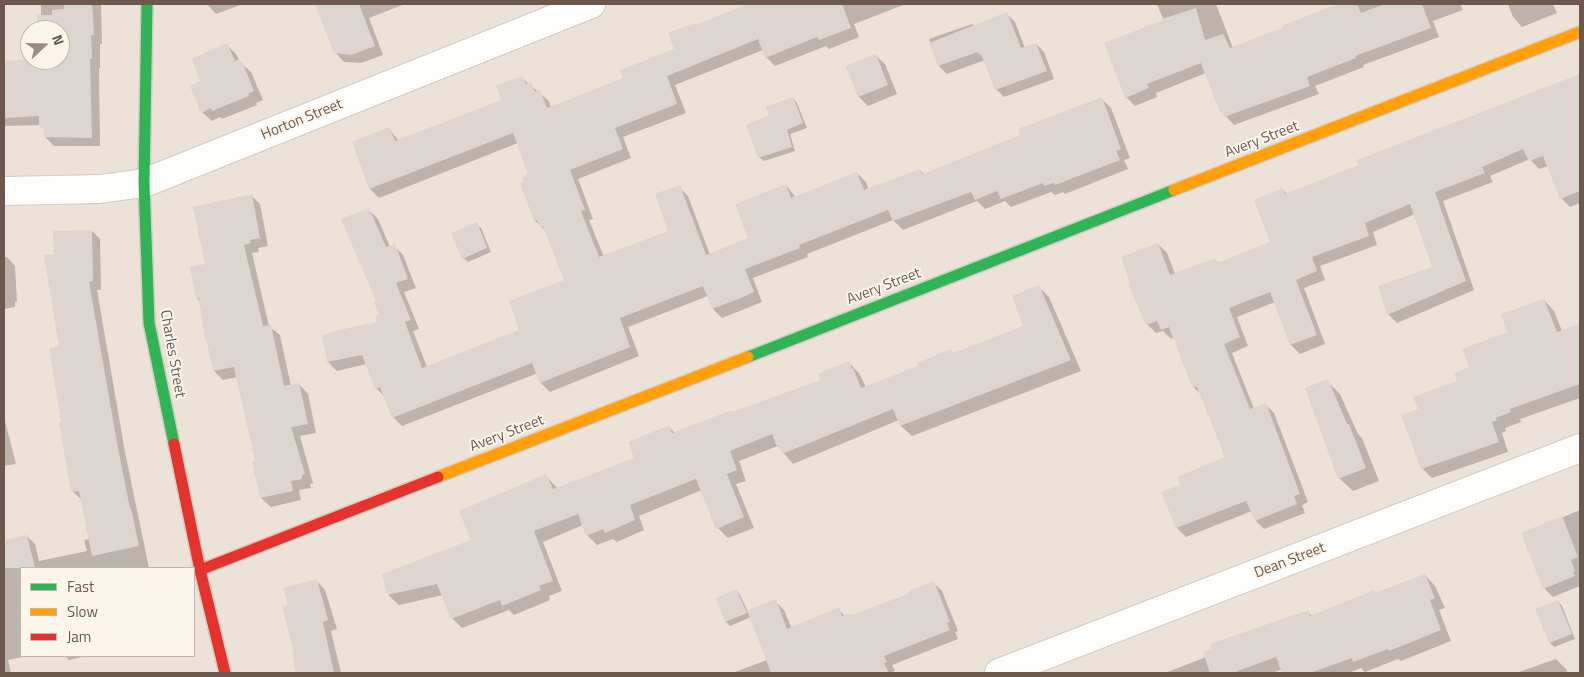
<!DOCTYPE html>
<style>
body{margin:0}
#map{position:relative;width:1584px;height:677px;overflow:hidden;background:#f4efe8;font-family:"Titillium Web",sans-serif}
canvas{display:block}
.frame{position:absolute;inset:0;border:5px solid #6d584e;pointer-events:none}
.legend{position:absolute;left:20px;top:567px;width:175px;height:90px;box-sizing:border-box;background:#fcf5ea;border:1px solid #c3b6ac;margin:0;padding:6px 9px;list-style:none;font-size:15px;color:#6d584e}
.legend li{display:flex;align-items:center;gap:10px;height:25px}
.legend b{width:25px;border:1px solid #c3b6ac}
.north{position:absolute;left:20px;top:20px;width:50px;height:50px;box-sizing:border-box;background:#fcf5ea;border:1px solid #c3b6ac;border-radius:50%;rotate:69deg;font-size:14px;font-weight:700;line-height:20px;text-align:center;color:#6d584e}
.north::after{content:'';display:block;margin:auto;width:18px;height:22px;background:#9c8d84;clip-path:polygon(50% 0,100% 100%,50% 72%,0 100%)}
</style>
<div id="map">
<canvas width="1584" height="677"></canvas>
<div class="frame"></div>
<ul class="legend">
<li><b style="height:6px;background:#30b455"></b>Fast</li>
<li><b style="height:6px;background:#ff9f0a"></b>Slow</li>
<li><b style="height:6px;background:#e5322d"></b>Jam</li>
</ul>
<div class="north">N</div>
</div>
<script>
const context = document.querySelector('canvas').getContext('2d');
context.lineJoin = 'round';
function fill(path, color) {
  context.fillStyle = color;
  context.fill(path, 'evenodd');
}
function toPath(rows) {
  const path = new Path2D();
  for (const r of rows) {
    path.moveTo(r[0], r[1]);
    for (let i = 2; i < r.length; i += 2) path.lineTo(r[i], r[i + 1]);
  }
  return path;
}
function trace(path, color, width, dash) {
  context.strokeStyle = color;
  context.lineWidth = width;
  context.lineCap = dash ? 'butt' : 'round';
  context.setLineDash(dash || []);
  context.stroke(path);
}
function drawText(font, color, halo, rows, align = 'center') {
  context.font = font + ' "Titillium Web",sans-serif';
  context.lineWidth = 4;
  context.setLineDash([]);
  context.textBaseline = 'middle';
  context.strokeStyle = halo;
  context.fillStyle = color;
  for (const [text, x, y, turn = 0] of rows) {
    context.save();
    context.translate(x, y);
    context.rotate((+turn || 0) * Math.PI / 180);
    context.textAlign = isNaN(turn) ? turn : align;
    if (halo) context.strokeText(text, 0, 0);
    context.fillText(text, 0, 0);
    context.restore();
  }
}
const residential = toPath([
 [4,4,1580,4,1580,673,4,673],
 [30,30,60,30,60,60,30,60],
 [21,568,194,568,194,656,21,656]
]);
const shadow = toPath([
 [41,4,101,4,102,44,100,44,100,68,99,68,100,146,54,146,45,137,45,130,40,125,4,126,4,62,30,60,60,60,60,30,38,30,41,16],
 [207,4,243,4,216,14],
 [316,4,405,4,369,18,383,55,361,63,344,62,335,52],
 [746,4,906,4,854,24,859,37,829,49,826,46,775,66,766,57,763,50,675,85,686,113,623,137,631,158,578,179,593,219,589,220,604,257,670,232,679,187,688,196,710,255,750,239,786,185,796,198,857,173,866,182,869,190,920,170,924,174,1021,135,1102,99,1111,108,1130,158,1124,160,1128,169,1065,194,1063,192,1055,195,1051,192,1011,207,1005,201,985,209,977,201,903,230,893,220,807,254,808,257,753,278,762,302,750,307,722,318,713,309,708,296,628,327,639,356,550,392,541,383,538,373,402,426,393,417,385,397,376,388,367,364,337,371,328,362,323,337,379,323,381,315,378,302,369,210,378,219,390,247,394,246,403,255,416,288,404,292,419,329,413,331,427,367,521,330,566,280,547,232,535,221,530,175,518,143,379,198,370,189,389,129,399,141,503,101,522,78,549,101,551,108,625,79,675,49,697,26,746,5],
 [1157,4,1216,4,1233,48,1284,29,1283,26,1342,4,1460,4,1463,10,1433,21,1439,37,1363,65,1364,67,1315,86,1319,94,1234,125,1221,111,1206,73,1156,93,1157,97,1135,106,1126,97,1164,21],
 [1508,4,1553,4,1557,13,1522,27,1513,17],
 [1006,13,1015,22,1025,48,1036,44,1044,52,1054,79,1004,97,996,89,985,60,947,74,939,66,929,39,972,24,975,26],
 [227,45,236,54,240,62,251,72,263,100,256,103,257,105,222,119,220,117,212,121,202,112,202,82],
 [875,55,885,64,897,94,868,106,859,97],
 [1580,76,1580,203,1570,207,1561,198,1548,166,1539,169,1530,159,1490,176,1493,182,1443,201,1474,290,1397,323,1388,314,1433,268,1415,214,1373,232,1377,245,1320,266,1325,280,1304,288,1325,344,1300,354,1291,345,1275,302,1237,317,1248,346,1232,353,1254,409,1265,404,1274,413,1308,502,1302,505,1305,513,1264,529,1256,521,1252,511,1186,537,1177,528,1182,486,1227,458,1202,395,1194,388,1174,337,1171,339,1163,331,1156,333,1147,324,1158,244,1167,253,1175,274,1214,259,1218,263,1271,243,1282,189,1287,194,1361,166,1359,161],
 [793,98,797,103,807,128,790,134,795,151,764,161,759,157,771,116],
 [251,195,260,204,268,246,258,248,259,252,252,253,269,326,280,335,291,386,299,384,308,394,316,433,300,436,313,483,310,484,311,488,299,490,301,500,271,507,261,498,253,462,256,462,238,377,223,380,214,371,208,340,206,338,200,302,197,298,206,265],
 [476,224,481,228,491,252,468,262,463,258],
 [92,231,100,239,101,290,97,290,125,452,149,568,21,568,21,656,28,656,8,660,11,673,4,673,4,542,27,536,35,544,39,561,87,551,84,540,90,539,82,500,72,491,62,423,61,347,55,255],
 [7,257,15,266,17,302,15,302,15,307,4,309,4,258],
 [1039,287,1049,297,1081,371,912,436,901,426,899,420,793,464,778,446,739,461,746,481,736,484,754,528,728,538,718,528,702,490,639,516,644,530,617,542,613,539,597,545,587,535,583,525,543,542,562,591,549,596,550,600,514,615,509,610,462,628,452,618,443,595,399,605,388,595,473,541,546,476,558,489,636,459,669,427,675,433,732,411,734,413,822,381,849,363,859,373,866,387,920,367,951,351,954,354,1024,326],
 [1544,300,1554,311,1562,331,1580,325,1580,398,1520,419,1521,422,1505,428,1506,431,1502,433,1508,452,1432,478,1422,468,1420,410,1458,382,1471,368],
 [1327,381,1340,394,1358,434,1362,438,1379,481,1353,491,1339,478],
 [4,417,16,464,4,466],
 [1580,510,1580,586,1553,597,1544,588,1522,534],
 [1425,575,1435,586,1445,608,1439,610,1451,641,1401,661,1398,659,1365,672,1361,668,1348,673,1285,673,1283,669,1271,673,1165,673,1206,657,1307,611,1312,616],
 [316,580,325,590,337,629,331,631,341,673,297,673,293,654,296,654,289,606],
 [933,582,942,591,958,631,955,632,958,639,892,665,895,671,892,672,893,673,732,673,767,660,751,617,730,626,726,622,717,598,736,590,740,595,748,612,775,601,784,610,792,629,838,609,845,616,853,616,911,593],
 [1558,601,1562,606,1575,639,1554,647,1550,643,1537,609],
 [65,656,86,656,69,660],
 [1556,659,1566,669,1568,673,1516,673]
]);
const building = toPath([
 [64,4,92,4,94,35,91,35,92,59,90,59,92,138,44,137,43,127,39,127,39,116,4,118,4,61,30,59,30,60,60,60,60,30,37,30,37,15,52,15,52,10,64,9],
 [315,4,359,4,375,46,351,55,334,53],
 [747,4,842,4,851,28,819,40,817,37,765,58,758,39,667,76,677,104,615,128,623,149,570,170,585,210,581,211,599,257,668,231,655,194,680,185,706,255,748,238,735,204,786,184,791,198,857,172,864,190,920,169,922,174,1020,135,1018,129,1102,97,1121,149,1116,151,1120,160,1055,185,1054,183,1044,186,1043,183,1001,199,997,191,975,200,971,192,893,221,888,210,799,245,800,248,745,269,754,292,741,298,712,309,703,286,620,318,630,347,540,383,532,363,392,418,380,387,375,389,362,355,327,362,322,336,335,331,377,322,375,316,379,314,374,302,376,301,341,219,369,208,386,247,395,244,408,279,396,283,411,320,405,322,422,368,519,330,509,301,564,280,543,226,540,227,537,220,534,221,520,183,523,182,522,177,528,174,513,133,369,189,352,142,389,127,395,141,501,100,496,86,522,76,526,84,531,82,535,92,540,90,547,108,623,78,620,70,674,49,668,33,695,23,696,25],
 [1338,4,1357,4,1361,13,1385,4,1422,4,1431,28,1355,56,1356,58,1307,77,1310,86,1224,117,1222,111,1220,112,1201,63,1147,84,1149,88,1125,98,1104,43,1163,20,1162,19,1196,8,1205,40,1223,34,1230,48,1282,28,1281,26],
 [1007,12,1021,48,1036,43,1047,71,995,90,981,54,979,55,978,52,938,66,929,43],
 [227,43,235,61,239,59,240,62,242,61,254,91,248,94,249,96,212,111,211,108,201,113,190,86,200,81,192,59],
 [876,54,888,85,858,97,846,66],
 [1580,74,1580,191,1560,199,1543,156,1529,161,1523,149,1482,167,1485,173,1435,192,1466,281,1387,315,1378,286,1432,267,1410,204,1365,223,1369,236,1312,257,1317,271,1296,280,1317,335,1290,345,1270,292,1229,308,1240,337,1224,344,1250,409,1266,403,1300,494,1294,496,1297,504,1255,521,1246,501,1176,528,1161,492,1180,485,1177,477,1225,457,1197,387,1193,388,1189,379,1169,327,1161,330,1157,321,1146,325,1128,284,1130,283,1121,257,1158,243,1170,275,1215,258,1217,263,1270,242,1254,200,1282,188,1285,194,1359,165,1357,160],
 [793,97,803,123,787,130,792,147,758,158,746,125,769,115,766,107],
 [252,194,260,238,250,240,251,243,244,245,263,326,271,325,284,386,299,383,308,424,291,427,305,474,302,475,302,479,291,481,293,491,260,498,252,461,255,461,234,367,213,371,206,338,205,339,199,298,196,299,190,267,205,264,193,207],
 [477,222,487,248,462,259,451,233],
 [92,230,93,281,89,282,117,443,130,509,131,508,139,546,92,556,79,491,71,492,59,422,61,422,49,348,59,346,44,255,54,254,53,231],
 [1039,285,1071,360,900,426,893,409,782,454,779,446,777,447,772,434,730,451,737,470,727,474,744,517,716,529,696,479,630,505,635,520,605,533,603,529,586,536,578,514,534,531,553,581,539,586,541,590,502,606,500,600,451,619,437,584,387,595,382,574,471,540,459,511,546,474,553,489,634,458,628,442,669,425,672,433,732,410,733,412,820,380,818,374,849,361,852,369,853,368,861,388,918,366,917,363,951,349,953,353,1023,326,1012,296],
 [1544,299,1557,332,1580,323,1580,384,1510,409,1511,412,1496,418,1497,420,1492,422,1499,442,1421,469,1401,415,1418,409,1413,397,1457,381,1454,373,1469,367,1462,349,1507,332,1501,314],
 [1328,379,1347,424,1349,424,1366,468,1338,479,1305,388],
 [1562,516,1578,557,1571,560,1575,571,1573,572,1575,576,1543,589,1521,533],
 [27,535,35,568,4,568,4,540],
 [1425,574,1435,598,1430,600,1441,630,1389,651,1388,649,1353,662,1352,658,1310,673,1282,673,1276,657,1232,673,1210,673,1203,652,1212,649,1210,644,1308,610,1310,616,1374,590,1376,593],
 [317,579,328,620,323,622,334,673,296,673,292,653,294,653,282,607,288,605,283,588],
 [934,581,950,622,947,623,950,630,884,656,887,662,884,663,889,673,771,673,747,610,776,599,787,629,839,607,842,616,851,613,852,615,910,593,909,591],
 [736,589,747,613,725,622,716,598],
 [1558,600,1572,634,1549,643,1535,609]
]);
const street = toPath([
 [4,191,100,189,144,183,591,4],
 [999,673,1580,448]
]);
const fast = toPath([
 [147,4,144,183,149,323,174,444],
 [748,357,1174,190]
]);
const slow = toPath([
 [1174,190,1580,32],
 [438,477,748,357]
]);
const jam = toPath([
 [174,444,200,570,225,673],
 [200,570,438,477]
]);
const streetNames = [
 ["Horton Street",302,120,-22],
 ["Avery Street",1262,140,-21],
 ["Avery Street",884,287,-21],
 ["Charles Street",172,354,80],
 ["Avery Street",507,434,-21],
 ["Dean Street",1290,561,-21]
];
fill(residential, '#ece2d7');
fill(shadow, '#0003');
fill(building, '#ddd5cf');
trace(street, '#d1cbc4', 30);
trace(fast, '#d3ccc5', 14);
trace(slow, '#d3ccc5', 14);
trace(jam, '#d3ccc5', 14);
trace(street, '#fdfdfc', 28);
trace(fast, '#30b455', 11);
trace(slow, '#ff9f0a', 11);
trace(jam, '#e5322d', 11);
drawText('15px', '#6d584e', '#fcf5ea', streetNames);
</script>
